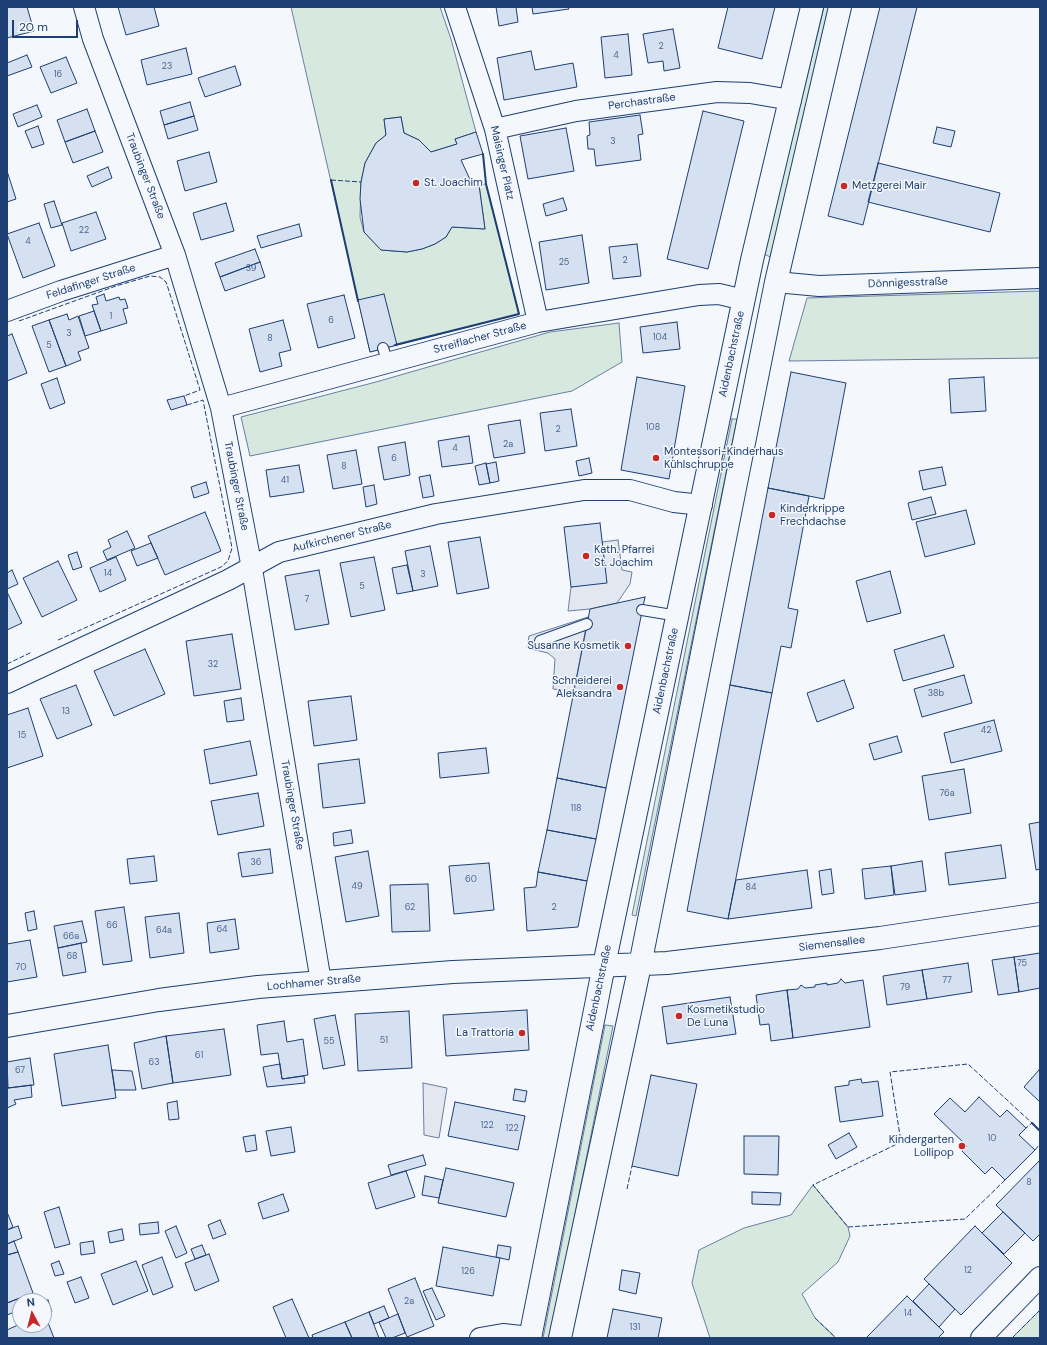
<!DOCTYPE html>
<meta charset="utf-8">
<style>
body{margin:0}
#map{position:relative;width:1047px;height:1345px;overflow:hidden;background:#f4f7fb;font-family:"DM Sans",sans-serif}
canvas{display:block}
.frame{position:absolute;inset:0;border:8px solid #1d3f73;pointer-events:none}
.north{position:absolute;left:12px;top:1293px;width:40px;height:40px;box-sizing:border-box;background:#f4f7fb;border:1px solid #9eadc5;border-radius:50%;rotate:353deg;font-size:11px;font-weight:700;line-height:16px;text-align:center;color:#1d3f73}
.north::after{content:'';display:block;margin:auto;width:14px;height:18px;background:#c62828;clip-path:polygon(50% 0,100% 100%,50% 72%,0 100%)}
.scale{position:absolute;left:12px;top:20px;width:66px;height:18px;box-sizing:border-box;border:2px solid #1d3f73;border-top:0;padding-left:5px;font-size:12px;line-height:14px;white-space:nowrap;color:#1d3f73;-webkit-text-stroke:3px #f4f7fb;paint-order:stroke}
</style>
<div id="map">
<canvas width="1047" height="1345"></canvas>
<div class="frame"></div>
<div class="north">N</div>
<div class="scale">20 m</div>
</div>
<script>
const context = document.querySelector('canvas').getContext('2d');
context.lineJoin = 'round';
function fill(path, color) {
  context.fillStyle = color;
  context.fill(path, 'evenodd');
}
function toPath(rows) {
  const path = new Path2D();
  for (const r of rows) {
    path.moveTo(r[0], r[1]);
    for (let i = 2; i < r.length; i += 2) path.lineTo(r[i], r[i + 1]);
  }
  return path;
}
function trace(path, color, width, dash) {
  context.strokeStyle = color;
  context.lineWidth = width;
  context.lineCap = dash ? 'butt' : 'round';
  context.setLineDash(dash || []);
  context.stroke(path);
}
function drawText(font, color, halo, rows, align = 'center') {
  context.font = font + ' "DM Sans",sans-serif';
  context.lineWidth = 3;
  context.setLineDash([]);
  context.textBaseline = 'middle';
  context.strokeStyle = halo;
  context.fillStyle = color;
  for (const [text, x, y, turn = 0] of rows) {
    context.save();
    context.translate(x, y);
    context.rotate((+turn || 0) * Math.PI / 180);
    context.textAlign = isNaN(turn) ? turn : align;
    if (halo) context.strokeText(text, 0, 0);
    context.fillText(text, 0, 0);
    context.restore();
  }
}
const green = toPath([
 [291,7,440,7,451,39,476,132,455,139,457,144,431,152,419,140,404,133,401,117,384,119,386,135,376,143,365,163,361,182,360,217,364,232,381,250,407,252,422,249,435,244,446,237,452,227,485,229,479,185,486,184,519,314,370,352,291,7],
 [824,7,831,7,780,224,770,257,764,254,824,7],
 [1040,291,1040,358,789,361,807,298,1040,291],
 [619,323,622,362,572,391,250,456,241,417,376,382,550,332,619,323],
 [732,419,737,419,636,916,632,915,732,419],
 [605,1025,613,1026,550,1338,543,1338,605,1025],
 [813,1185,848,1227,850,1236,838,1262,802,1294,815,1318,836,1338,710,1338,692,1283,699,1250,744,1228,791,1215,813,1185],
 [1040,1310,1040,1338,1012,1338,1040,1310]
]);
const parking = toPath([
 [618,540,622,570,632,572,630,584,617,603,590,609,568,611,571,587,606,582,602,542,618,540],
 [588,617,574,691,553,689,555,659,548,653,527,648,529,636,588,617],
 [423,1083,447,1088,439,1138,424,1135,423,1083]
]);
const building = toPath([
 [7,7,27,7,34,31,7,38,7,7],
 [118,7,154,7,159,26,126,35,118,7],
 [496,7,516,7,518,22,499,26,496,7],
 [532,7,568,7,569,9,533,14,532,7],
 [728,7,775,7,762,59,718,48,728,7],
 [880,7,917,7,863,225,828,216,880,7],
 [673,29,680,68,664,71,663,61,648,63,643,34,673,29],
 [628,34,632,75,605,78,601,37,628,34],
 [186,48,192,74,147,85,141,60,186,48],
 [531,51,535,70,573,63,577,87,504,100,497,58,531,51],
 [27,55,32,67,7,76,7,63,27,55],
 [66,57,77,83,51,93,40,67,66,57],
 [235,66,241,85,205,97,198,78,235,66],
 [190,102,194,116,164,125,160,111,190,102],
 [37,105,42,117,18,127,13,114,37,105],
 [87,109,95,131,65,142,57,120,87,109],
 [703,111,744,121,708,269,667,259,703,111],
 [640,115,643,134,638,135,641,160,596,166,594,149,588,149,587,136,590,135,589,122,640,115],
 [194,116,198,130,168,139,164,125,194,116],
 [401,117,404,133,419,140,431,152,457,144,455,139,476,132,483,154,461,160,473,186,479,185,485,229,452,227,446,237,435,244,422,249,407,252,381,250,364,232,360,199,361,182,365,163,376,143,386,135,384,119,401,117],
 [38,126,44,144,32,148,25,131,38,126],
 [937,127,955,131,951,147,933,143,937,127],
 [566,128,574,171,528,179,520,136,566,128],
 [95,131,103,152,73,163,65,142,95,131],
 [209,152,217,182,185,191,177,161,209,152],
 [878,163,1000,193,990,232,868,202,878,163],
 [108,167,112,178,92,187,87,176,108,167],
 [7,171,16,199,7,202,7,171],
 [563,198,567,210,546,216,543,204,563,198],
 [54,201,62,225,51,228,44,204,54,201],
 [226,203,234,231,201,240,193,213,226,203],
 [96,212,106,239,71,251,62,223,96,212],
 [39,223,55,266,23,278,7,234,39,223],
 [299,224,302,236,261,248,257,236,299,224],
 [582,235,589,283,546,290,539,242,582,235],
 [637,244,641,276,613,279,609,247,637,244],
 [255,249,260,262,220,277,215,263,255,249],
 [260,262,265,277,225,291,220,277,260,262],
 [104,294,106,301,119,297,120,300,125,299,128,308,123,309,127,323,101,331,92,305,98,304,96,297,104,294],
 [384,294,397,345,370,352,358,300,384,294],
 [344,295,355,338,318,348,307,304,344,295],
 [94,311,101,331,85,336,79,316,94,311],
 [67,314,69,320,78,316,89,348,78,352,81,360,66,366,49,320,67,314],
 [49,320,66,366,49,372,32,326,49,320],
 [283,320,291,350,279,353,282,366,260,372,249,329,283,320],
 [677,322,680,349,643,353,640,327,677,322],
 [12,334,27,373,7,381,7,336,12,334],
 [791,372,846,383,824,499,768,488,791,372],
 [637,377,685,386,669,479,621,470,637,377],
 [984,377,986,411,951,413,949,379,984,377],
 [57,378,65,403,50,409,41,384,57,378],
 [184,396,187,405,171,410,167,400,184,396],
 [571,409,577,446,545,451,540,413,571,409],
 [520,420,525,453,494,458,488,425,520,420],
 [469,436,473,463,442,467,438,441,469,436],
 [405,442,410,475,384,480,378,447,405,442],
 [356,450,362,484,333,489,327,455,356,450],
 [589,458,592,473,579,476,576,461,589,458],
 [496,462,499,481,490,483,486,464,496,462],
 [486,463,490,483,479,485,475,466,486,463],
 [299,465,304,492,270,497,266,470,299,465],
 [942,467,946,485,923,490,919,471,942,467],
 [430,475,434,496,423,498,419,477,430,475],
 [206,482,209,493,194,498,191,487,206,482],
 [374,485,377,504,366,507,363,487,374,485],
 [768,488,809,496,788,608,798,610,791,648,781,646,772,693,730,685,768,488],
 [931,497,936,514,912,520,908,503,931,497],
 [966,510,975,544,925,557,916,522,966,510],
 [205,512,221,551,165,575,148,536,205,512],
 [600,523,607,583,571,587,564,527,600,523],
 [127,531,135,548,107,560,103,551,111,547,108,540,127,531],
 [480,537,489,588,457,594,448,542,480,537],
 [151,543,158,558,137,566,131,551,151,543],
 [430,546,438,586,413,591,405,551,430,546],
 [77,552,82,567,73,570,68,555,77,552],
 [116,557,126,580,100,592,90,568,116,557],
 [374,557,385,610,351,617,340,563,374,557],
 [58,561,77,600,42,617,23,578,58,561],
 [407,565,413,591,397,594,392,568,407,565],
 [12,570,18,584,7,589,7,573,12,570],
 [319,570,329,624,295,630,285,576,319,570],
 [890,571,901,613,867,622,856,581,890,571],
 [7,592,22,623,7,630,7,592],
 [645,597,606,788,557,778,590,609,645,597],
 [232,634,241,689,194,696,186,641,232,634],
 [944,635,954,667,903,681,894,650,944,635],
 [145,649,165,694,114,716,94,671,145,649],
 [964,675,972,703,922,717,914,689,964,675],
 [844,680,854,708,817,722,807,693,844,680],
 [76,685,92,725,57,739,40,699,76,685],
 [730,685,772,693,728,919,687,911,730,685],
 [351,696,357,740,314,746,308,701,351,696],
 [241,698,244,720,227,722,224,701,241,698],
 [28,708,43,756,7,768,7,715,28,708],
 [994,720,1002,751,951,763,944,733,994,720],
 [897,736,902,752,874,760,869,744,897,736],
 [250,741,257,775,210,784,204,750,250,741],
 [486,748,489,773,440,778,438,753,486,748],
 [359,759,365,803,323,808,318,764,359,759],
 [964,769,971,813,929,820,922,776,964,769],
 [557,778,606,788,596,839,547,830,557,778],
 [258,793,264,826,218,835,211,801,258,793],
 [1040,822,1040,869,1036,870,1029,824,1040,822],
 [351,830,353,843,334,846,333,833,351,830],
 [547,830,596,839,587,881,538,872,547,830],
 [1001,845,1006,878,949,885,945,853,1001,845],
 [270,849,273,873,242,877,238,853,270,849],
 [368,851,379,916,346,922,335,857,368,851],
 [154,856,157,881,130,884,127,859,154,856],
 [922,861,926,891,895,895,891,866,922,861],
 [489,863,494,910,454,914,449,866,489,863],
 [891,866,894,895,865,899,862,869,891,866],
 [831,869,834,893,822,895,819,871,831,869],
 [807,870,812,908,728,919,736,880,807,870],
 [538,872,587,881,578,927,527,931,524,888,536,887,538,872],
 [428,884,430,931,392,932,390,885,428,884],
 [124,907,132,961,103,965,95,911,124,907],
 [34,911,37,929,28,931,25,913,34,911],
 [179,913,184,953,150,958,145,917,179,913],
 [235,919,239,949,210,953,207,923,235,919],
 [82,921,87,942,58,948,54,926,82,921],
 [30,940,37,977,7,982,7,944,30,940],
 [81,943,86,972,63,976,58,948,81,943],
 [1040,953,1040,988,1019,992,1014,957,1040,953],
 [1014,957,1019,992,998,995,992,960,1014,957],
 [968,963,972,992,927,999,922,970,968,963],
 [922,970,927,999,887,1005,883,976,922,970],
 [841,979,845,983,863,980,870,1027,793,1038,787,990,798,989,801,985,805,988,815,987,815,985,827,983,827,985,838,983,841,979],
 [787,990,793,1038,771,1041,769,1024,760,1025,756,995,787,990],
 [730,997,736,1034,667,1044,662,1007,730,997],
 [527,1010,529,1050,446,1056,443,1015,527,1010],
 [409,1011,412,1068,358,1071,355,1014,409,1011],
 [335,1015,345,1065,323,1069,314,1019,335,1015],
 [284,1021,287,1042,303,1039,308,1075,282,1079,278,1053,261,1055,257,1025,284,1021],
 [224,1029,231,1075,173,1083,166,1036,224,1029],
 [166,1036,173,1083,142,1089,134,1043,166,1036],
 [108,1045,116,1098,62,1106,54,1054,108,1045],
 [30,1058,34,1085,8,1088,7,1062,30,1058],
 [280,1064,282,1079,304,1076,305,1083,267,1087,263,1067,280,1064],
 [112,1070,132,1071,136,1090,115,1090,112,1070],
 [1039,1070,1040,1071,1040,1102,1024,1087,1039,1070],
 [651,1075,697,1084,678,1176,632,1166,651,1075],
 [861,1079,862,1083,878,1081,883,1116,840,1122,835,1087,849,1085,849,1081,861,1079],
 [31,1085,32,1097,14,1100,16,1104,7,1108,7,1086,8,1088,31,1085],
 [515,1089,527,1091,525,1102,513,1100,515,1089],
 [979,1097,1000,1117,1007,1110,1026,1128,1019,1135,1035,1150,1005,1180,992,1167,985,1174,962,1151,967,1146,934,1114,950,1098,965,1112,979,1097],
 [177,1101,179,1119,169,1120,167,1103,177,1101],
 [455,1102,525,1116,518,1150,448,1136,455,1102],
 [291,1127,295,1152,271,1156,266,1131,291,1127],
 [849,1133,857,1147,836,1159,828,1145,849,1133],
 [255,1135,257,1150,246,1152,243,1137,255,1135],
 [744,1136,779,1136,778,1175,744,1174,744,1136],
 [423,1155,426,1165,391,1175,388,1165,423,1155],
 [1040,1160,1040,1234,1033,1241,996,1205,1040,1160],
 [446,1168,514,1183,506,1217,438,1203,446,1168],
 [406,1171,415,1197,376,1209,368,1183,406,1171],
 [425,1176,443,1180,439,1198,422,1195,425,1176],
 [752,1192,781,1193,780,1205,752,1204,752,1192],
 [283,1194,289,1211,263,1219,258,1203,283,1194],
 [59,1207,70,1244,55,1248,44,1212,59,1207],
 [7,1212,13,1227,7,1230,7,1212],
 [1003,1212,1025,1233,1004,1254,982,1233,1003,1212],
 [220,1220,226,1234,213,1239,208,1225,220,1220],
 [158,1222,159,1233,140,1235,139,1224,158,1222],
 [18,1226,22,1238,7,1244,7,1230,18,1226],
 [176,1226,187,1253,176,1258,165,1231,176,1226],
 [975,1226,1012,1263,961,1315,924,1279,975,1226],
 [122,1229,124,1240,110,1243,108,1232,122,1229],
 [14,1241,18,1252,7,1255,7,1244,14,1241],
 [93,1241,95,1253,81,1255,80,1243,93,1241],
 [202,1245,206,1255,195,1259,191,1249,202,1245],
 [498,1245,511,1247,509,1260,496,1257,498,1245],
 [443,1247,500,1258,493,1296,436,1286,443,1247],
 [18,1252,33,1293,7,1303,7,1255,18,1252],
 [209,1254,219,1281,195,1291,185,1263,209,1254],
 [162,1257,173,1287,153,1295,142,1265,162,1257],
 [59,1261,64,1274,55,1276,51,1264,59,1261],
 [136,1261,148,1291,113,1305,101,1274,136,1261],
 [622,1270,640,1273,636,1294,619,1290,622,1270],
 [81,1277,89,1298,75,1303,67,1282,81,1277],
 [415,1278,434,1326,407,1337,388,1289,415,1278],
 [929,1284,955,1309,939,1327,913,1301,929,1284],
 [432,1288,445,1316,436,1320,423,1291,432,1288],
 [907,1296,944,1332,938,1338,866,1338,907,1296],
 [20,1298,20,1310,7,1315,7,1303,20,1298],
 [292,1299,309,1338,286,1338,273,1307,292,1299],
 [48,1300,52,1312,44,1315,44,1301,48,1300],
 [384,1306,389,1318,374,1324,369,1312,384,1306],
 [613,1309,662,1318,658,1338,607,1338,613,1309],
 [369,1312,379,1338,352,1338,345,1322,369,1312],
 [398,1314,405,1333,392,1338,386,1338,379,1322,398,1314],
 [45,1315,54,1338,7,1338,7,1330,20,1324,44,1325,45,1315],
 [345,1322,352,1338,313,1338,312,1335,345,1322]
]);
const service = toPath([
 [383,348,388,363],
 [642,610,678,616],
 [540,641,587,624]
]);
const minor = toPath([
 [84,7,93,39,175,255,221,408,251,563,321,982],
 [455,7,495,129,538,322],
 [495,129,576,111,717,92,750,93,791,100],
 [776,282,819,286,1040,278],
 [7,311,61,291,175,255],
 [221,408,538,322,699,295,719,294,744,300],
 [7,683,228,580,279,552,436,514,584,490,630,490,674,502,702,505],
 [480,1338,503,1334,530,1337],
 [981,1338,1040,1277]
]);
const tertiary = toPath([
 [530,1338,604,965],
 [560,1338,640,965]
]);
const secondary = toPath([
 [604,965,752,260,812,7],
 [640,965,776,282,840,7],
 [7,1026,159,1000,258,987,453,972,667,963,880,938,1040,914]
]);
const fence = toPath([
 [331,180,361,182],
 [19,321,116,286,150,276,160,277,166,282,168,288,200,390,184,396],
 [7,325,8,324],
 [58,640,221,567,228,561,232,548,203,400,187,405],
 [7,664,32,652],
 [1035,1150,1040,1144],
 [1005,1180,965,1219,848,1227,813,1185,901,1142,890,1072,968,1064,1032,1123,1026,1128],
 [627,1189,632,1166],
 [815,1318,836,1338],
 [1012,1338,1040,1310]
]);
const wall = toPath([
 [331,180,358,301],
 [395,345,519,314,486,184,483,154],
 [1032,1123,1040,1131]
]);
const markers = [
 [416,183,4,"#c62828"],
 [844,186,4,"#c62828"],
 [656,458,4,"#c62828"],
 [772,515,4,"#c62828"],
 [586,556,4,"#c62828"],
 [628,646,4,"#c62828"],
 [620,687,4,"#c62828"],
 [679,1016,4,"#c62828"],
 [522,1033,4,"#c62828"],
 [962,1146,4,"#c62828"]
];
const numberNames = [
 ["2",661,47],
 ["4",616,56],
 ["23",167,67],
 ["16",58,75],
 ["3",613,142],
 ["22",84,231],
 ["4",28,242],
 ["2",625,261],
 ["25",564,263],
 ["39",251,269],
 ["1",111,317],
 ["6",331,321],
 ["3",69,334],
 ["104",660,338],
 ["8",270,339],
 ["5",49,346],
 ["108",653,428],
 ["2",558,430],
 ["2a",508,445],
 ["4",455,449],
 ["6",394,459],
 ["8",344,467],
 ["41",285,481],
 ["14",108,574],
 ["3",423,575],
 ["5",362,587],
 ["7",307,600],
 ["32",213,665],
 ["38b",936,694],
 ["13",66,712],
 ["42",986,731],
 ["15",22,736],
 ["76a",947,794],
 ["118",576,809],
 ["36",256,863],
 ["60",471,880],
 ["49",357,887],
 ["84",751,888],
 ["62",410,908],
 ["2",554,908],
 ["66",112,926],
 ["64",222,930],
 ["64a",164,931],
 ["66a",71,937],
 ["68",72,957],
 ["75",1022,964],
 ["70",21,968],
 ["77",947,981],
 ["79",905,988],
 ["51",384,1041],
 ["55",329,1042],
 ["61",199,1056],
 ["63",154,1063],
 ["67",20,1071],
 ["122",487,1126],
 ["122",512,1129],
 ["10",992,1139],
 ["8",1029,1183],
 ["12",968,1271],
 ["126",468,1272],
 ["2a",409,1302],
 ["14",908,1314],
 ["131",635,1328]
];
const streetNames = [
 ["Perchastraße",642,102,-8],
 ["Maisinger Platz",502,163,77],
 ["Traubinger Straße",145,176,69],
 ["Feldafinger Straße",91,282,-18],
 ["Dönnigesstraße",908,283,-2],
 ["Streiflacher Straße",480,338,-15],
 ["Aidenbachstraße",732,354,-78],
 ["Traubinger Straße",236,486,79],
 ["Aufkirchener Straße",342,537,-14],
 ["Aidenbachstraße",666,671,-78],
 ["Traubinger Straße",292,805,80],
 ["Siemensallee",832,944,-7],
 ["Lochhamer Straße",314,983,-5],
 ["Aidenbachstraße",599,988,-78]
];
const poiNames = [
 ["St. Joachim",424,183],
 ["Metzgerei Mair",852,186],
 ["Montessori-Kinderhaus",664,452],
 ["Kühlschruppe",664,465],
 ["Kinderkrippe",780,509],
 ["Frechdachse",780,522],
 ["Kath. Pfarrei",594,550],
 ["St. Joachim",594,563],
 ["Susanne Kosmetik",620,646,"right"],
 ["Schneiderei",612,681,"right"],
 ["Aleksandra",612,694,"right"],
 ["Kosmetikstudio",687,1010],
 ["De Luna",687,1023],
 ["La Trattoria",514,1033,"right"],
 ["Kindergarten",954,1140,"right"],
 ["Lollipop",954,1153,"right"]
];
fill(green, '#d7e8df');
trace(green, '#687fa3', 1);
fill(parking, '#e3e8f0');
trace(parking, '#687fa3', 1);
fill(building, '#d5e0f0');
trace(building, '#1d3f73', 1);
trace(service, '#1d3f73', 12);
trace(minor, '#1d3f73', 22);
trace(tertiary, '#1d3f73', 24);
trace(secondary, '#1d3f73', 24);
trace(service, '#f4f7fb', 10);
trace(minor, '#f4f7fb', 20);
trace(tertiary, '#f4f7fb', 22);
trace(secondary, '#f4f7fb', 22);
trace(fence, '#1d3f73', 1, [5, 2]);
trace(wall, '#1d3f73', 2);
for (const [x, y, r, color] of markers) {
  const dot = new Path2D();
  dot.arc(x, y, r, 0, 2 * Math.PI);
  context.fillStyle = color;
  context.fill(dot);
  trace(dot, '#f4f7fb', 1.5);
}
drawText('9px', '#4b6792', null, numberNames);
drawText('11px', '#1d3f73', '#f4f7fb', streetNames);
drawText('11px', '#1d3f73', '#f4f7fb', poiNames, 'left');
</script>
